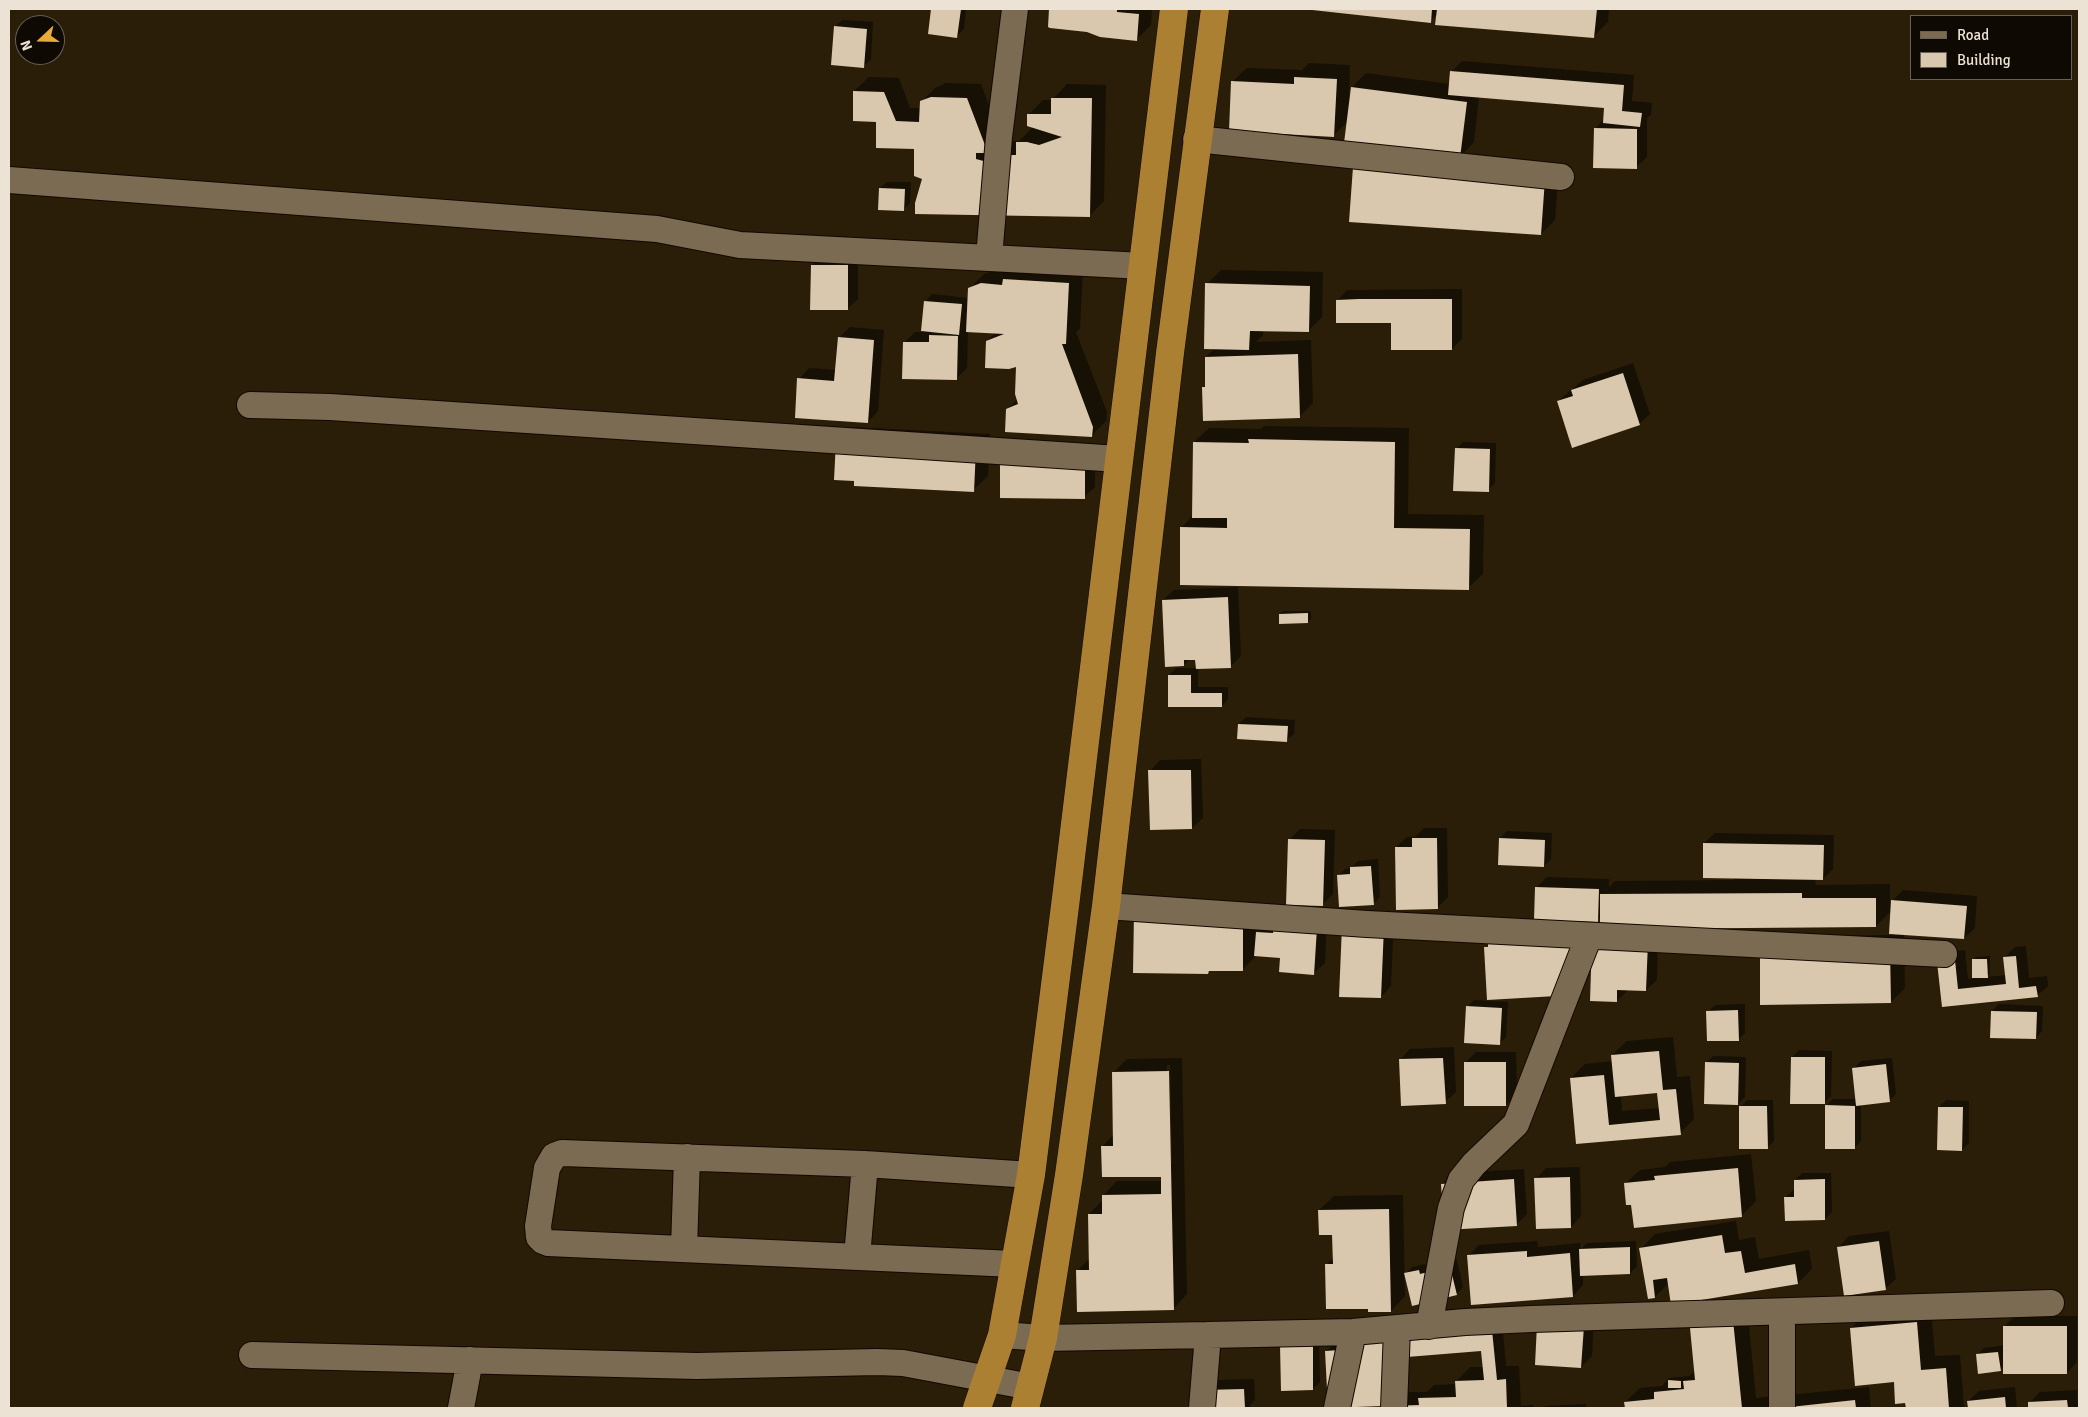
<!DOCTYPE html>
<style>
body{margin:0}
#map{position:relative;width:2088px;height:1417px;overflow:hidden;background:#2b1e08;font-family:Signika,sans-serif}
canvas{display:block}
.frame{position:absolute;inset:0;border:10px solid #ece3d5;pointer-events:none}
.legend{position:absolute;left:1910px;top:15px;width:162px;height:65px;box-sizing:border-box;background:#0f0903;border:1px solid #676057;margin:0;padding:6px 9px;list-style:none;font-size:15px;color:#ece3d5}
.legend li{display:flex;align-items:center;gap:10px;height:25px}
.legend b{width:25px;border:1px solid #676057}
.north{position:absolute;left:15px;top:15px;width:50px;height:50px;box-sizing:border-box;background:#0f0903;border:1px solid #676057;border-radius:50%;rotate:249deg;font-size:14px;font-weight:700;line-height:20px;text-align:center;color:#ece3d5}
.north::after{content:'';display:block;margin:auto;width:18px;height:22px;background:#e9ab38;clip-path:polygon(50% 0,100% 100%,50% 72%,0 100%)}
</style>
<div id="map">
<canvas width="2088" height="1417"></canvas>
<div class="frame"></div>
<ul class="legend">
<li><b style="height:6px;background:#7b6b53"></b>Road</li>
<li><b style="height:14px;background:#d9c8ad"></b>Building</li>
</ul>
<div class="north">N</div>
</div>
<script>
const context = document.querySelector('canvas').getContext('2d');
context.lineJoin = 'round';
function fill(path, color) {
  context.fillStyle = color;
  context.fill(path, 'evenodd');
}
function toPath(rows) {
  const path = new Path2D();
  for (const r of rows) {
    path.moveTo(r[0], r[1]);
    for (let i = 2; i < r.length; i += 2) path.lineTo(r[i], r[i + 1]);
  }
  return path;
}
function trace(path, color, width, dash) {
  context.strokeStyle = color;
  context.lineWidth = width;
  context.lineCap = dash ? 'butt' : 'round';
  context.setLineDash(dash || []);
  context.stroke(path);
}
const shadow = toPath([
 [932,9,966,9,964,29,957,36,930,33],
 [1050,9,1152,9,1151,25,1137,39,1088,30,1049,26],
 [1302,9,1609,9,1608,22,1594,36,1438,14,1430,21],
 [842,20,873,22,871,59,864,66,835,27],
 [1462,61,1634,75,1632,101,1652,103,1651,115,1647,118,1647,157,1636,167,1595,129,1604,119,1605,107,1479,96,1474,142,1460,157,1348,121,1334,135,1232,82,1247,68,1302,70,1309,63,1350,65,1349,95,1351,95,1352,87,1366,73,1450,84,1451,72],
 [869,77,899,78,910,108,921,108,921,102,935,88,946,83,981,84,1005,149,1014,141,1019,141,1033,127,1029,114,1043,100,1052,100,1067,84,1106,85,1104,201,1090,215,924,178,916,148,877,120,854,91],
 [1559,166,1555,220,1541,234,1350,221],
 [887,182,911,182,910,203,903,210,880,188],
 [823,255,858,255,858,299,847,309,812,265],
 [1083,269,1080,329,1076,332,1107,412,1106,421,1092,435,1007,409,1018,399,1018,365,987,341,996,332,968,331,967,368,956,379,904,343,915,332,922,332,926,301,932,294,969,298,969,289,984,274,996,270],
 [1221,270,1323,272,1322,317,1308,331,1263,330,1263,335,1256,342,1311,340,1313,403,1299,417,1203,387,1207,384,1206,357,1215,348,1207,284],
 [1462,289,1462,339,1452,349,1392,322,1337,301,1347,290],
 [850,327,884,330,878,411,868,422,799,379,809,368,836,370,839,338],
 [1633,363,1650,414,1639,424,1558,401,1583,380],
 [1264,426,1409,428,1408,514,1484,515,1483,574,1468,588,1182,527,1193,515,1194,442,1209,428,1261,429],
 [852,427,990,434,988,476,973,490,837,442],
 [1463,442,1496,443,1495,483,1488,490,1456,449],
 [1095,447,1095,487,1084,497,1001,497],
 [1238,587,1241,656,1231,666,1198,668,1198,687,1228,687,1228,699,1222,706,1170,706,1169,675,1176,668,1197,668,1196,658,1190,659,1184,665,1163,600,1174,590],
 [1283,611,1311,611,1311,619,1308,622,1280,614],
 [1246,717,1295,720,1294,734,1287,740,1239,724],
 [1201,759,1203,818,1192,828,1150,771,1160,760],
 [1424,828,1447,828,1448,897,1437,908,1396,847,1407,837,1415,837],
 [1300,829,1335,830,1333,894,1323,904,1289,840],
 [1507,831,1552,833,1551,859,1544,866,1500,838],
 [1715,833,1834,835,1833,869,1823,879,1815,879,1816,885,1890,884,1890,903,1903,890,1977,896,1975,928,1964,938,1904,934,1905,988,1891,1002,1761,958,1775,944,1789,937,1890,935,1892,910,1876,926,1619,928,1658,931,1657,980,1646,990,1628,990,1617,1001,1619,922,1601,916,1597,920,1536,888,1547,877,1609,879,1609,887,1615,881,1734,880,1734,878,1704,843],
 [1378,859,1380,897,1373,904,1338,876,1345,869,1351,868,1358,861],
 [1150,898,1199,899,1199,908,1257,904,1257,933,1268,922,1327,918,1325,963,1314,973,1281,957,1257,955,1242,970,1211,970,1208,973],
 [1354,916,1394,917,1391,986,1381,997],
 [2026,946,2029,978,2047,976,2048,986,2037,996,1943,1006,1948,952,1965,950,1968,979,1974,978,1973,960,1976,957,1990,956,1990,974,1987,977,2006,975,2004,958,2015,947],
 [1474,1000,1508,1002,1506,1037,1499,1044,1467,1007],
 [1745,1004,1745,1033,1739,1039,1708,1012,1715,1005],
 [1999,1004,2043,1006,2042,1031,2036,1038,1992,1011],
 [1673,1037,1677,1077,1690,1076,1694,1119,1680,1133,1577,1142,1571,1078,1585,1064,1613,1061,1612,1055,1627,1041],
 [1658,1092,1660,1108,1622,1111,1621,1095],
 [1454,1047,1456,1092,1445,1102,1400,1060,1410,1049],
 [1799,1050,1832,1051,1831,1096,1824,1103,1792,1057],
 [1476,1052,1516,1052,1517,1094,1506,1105,1465,1063],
 [1713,1056,1746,1057,1745,1097,1738,1104,1706,1063],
 [1182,1058,1187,1294,1173,1309,1078,1270,1090,1258,1089,1214,1103,1200,1103,1196,1117,1181,1162,1181,1162,1176,1102,1147,1114,1134,1113,1073,1127,1059],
 [1167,1065,1170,1065,1172,1164,1169,1164],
 [1892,1058,1896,1094,1889,1101,1861,1104,1861,1141,1854,1148,1826,1106,1833,1099,1857,1099,1854,1068,1861,1061],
 [1747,1100,1773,1100,1774,1141,1767,1148,1740,1107],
 [1946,1100,1969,1101,1969,1143,1962,1150,1939,1107],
 [1751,1154,1756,1201,1742,1215,1635,1226,1633,1203,1625,1184,1640,1170,1665,1167,1670,1162],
 [1580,1167,1581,1216,1571,1227,1536,1179,1546,1168],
 [1524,1169,1527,1214,1516,1225,1443,1184,1453,1173],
 [1802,1173,1831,1173,1832,1212,1825,1219,1786,1197,1793,1190,1795,1190,1795,1180],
 [1403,1195,1405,1296,1391,1311,1369,1308,1327,1264,1334,1257,1334,1234,1319,1210,1334,1196],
 [1736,1221,1739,1240,1755,1237,1759,1259,1809,1250,1812,1269,1798,1283,1669,1283,1655,1297,1649,1298,1641,1249,1655,1234],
 [1889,1231,1896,1279,1885,1289,1839,1247,1849,1236],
 [1537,1241,1538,1247,1580,1243,1581,1249,1587,1243,1636,1241,1637,1266,1630,1273,1583,1275,1583,1285,1573,1296,1468,1256,1479,1245],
 [1453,1244,1463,1287,1457,1294,1405,1274,1412,1267,1425,1264,1427,1268],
 [1747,1306,1756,1398,1869,1387,1871,1408,1626,1408,1625,1402,1640,1388,1662,1386,1669,1378,1690,1376,1695,1370,1691,1329,1705,1314],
 [1931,1309,1935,1356,1960,1355,1964,1408,1907,1408,1907,1402,1895,1381,1851,1328,1865,1314],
 [1501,1310,1506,1366,1519,1366,1521,1406,1533,1405,1533,1408,1335,1408,1326,1351,1337,1341,1404,1392,1427,1392,1434,1385,1456,1384,1456,1382,1470,1367,1484,1367,1482,1349],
 [1594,1316,1592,1356,1581,1367,1536,1364],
 [2015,1316,2077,1316,2077,1362,2067,1373,2005,1365,2000,1370,1977,1355,1984,1348,2005,1345,2005,1326],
 [1319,1338,1320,1382,1313,1389,1282,1345],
 [1254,1379,1255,1400,1250,1405,1251,1408,1206,1408,1216,1380],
 [2015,1387,2017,1408,1968,1408,1968,1401,1979,1391],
 [2077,1390,2078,1408,2030,1408,2029,1403,2040,1392],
 [1586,1404,1586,1408,1543,1408,1545,1406]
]);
const building = toPath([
 [931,9,961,9,957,38,928,34],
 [1049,9,1117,9,1117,12,1139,14,1137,41,1100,37,1087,32,1050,28,1048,27],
 [1303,9,1432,9,1431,23],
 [1437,9,1597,9,1594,38,1435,25],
 [834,26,867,29,864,68,831,65],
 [1450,71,1624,85,1622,111,1642,113,1640,127,1603,123,1604,108,1448,95],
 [1294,77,1337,79,1334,137,1229,131,1231,81,1294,84],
 [1351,87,1467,102,1460,158,1344,143],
 [853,91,884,92,896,121,919,122,920,101,931,97,967,98,988,153,976,153,976,159,995,164,998,155,1016,155,1016,142,1027,142,1039,145,1062,137,1027,126,1027,114,1051,114,1051,98,1092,98,1090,217,915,214,915,203,922,179,914,176,914,149,876,148,876,122,853,121],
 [1594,128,1637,129,1637,169,1593,168],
 [1353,167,1545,179,1541,235,1349,222],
 [879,188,905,189,904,211,878,210],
 [811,265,848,265,848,310,810,310],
 [1003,279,1069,283,1066,344,1062,344,1093,427,1092,437,1005,432,1006,409,1018,404,1015,394,1016,367,1009,369,985,368,986,341,1004,334,966,332,968,288,981,283,1002,285],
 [1205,283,1310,286,1309,332,1250,331,1249,350,1204,349],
 [1359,299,1452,299,1452,350,1391,350,1391,323,1336,323,1336,300],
 [924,301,962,304,959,335,921,331],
 [929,335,958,336,957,380,902,379,903,342,929,342],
 [838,337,874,340,868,423,795,418,797,378,834,381],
 [1298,354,1300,418,1203,421,1202,387,1205,387,1205,357],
 [1623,373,1640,425,1572,448,1557,401,1573,396,1571,390],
 [1248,439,1395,442,1394,528,1470,529,1469,590,1180,585,1180,527,1227,528,1227,518,1192,518,1193,442,1249,443],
 [836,441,976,448,974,492,854,486,854,481,834,480],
 [1455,448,1490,449,1489,492,1453,491],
 [1000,456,1085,457,1085,499,1000,498],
 [1228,597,1231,668,1196,669,1195,660,1184,660,1184,666,1165,667,1162,600],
 [1308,613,1308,623,1279,624,1279,614],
 [1168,675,1191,675,1191,693,1222,693,1222,707,1168,707],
 [1238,724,1288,726,1287,742,1237,739],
 [1148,770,1191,770,1192,829,1150,830],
 [1412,838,1437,838,1438,909,1396,910,1395,847,1412,847],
 [1499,838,1545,840,1544,867,1498,865],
 [1288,839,1325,840,1323,906,1286,905],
 [1703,843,1824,845,1823,880,1703,878],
 [1371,866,1374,905,1339,907,1337,875,1350,874,1350,867],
 [1535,887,1599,889,1598,922,1534,920],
 [1802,893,1802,898,1876,898,1876,927,1617,929,1617,923,1600,923,1600,894],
 [1891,900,1967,906,1964,939,1889,934],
 [1134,912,1243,918,1243,971,1209,971,1208,974,1133,973],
 [1274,925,1317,928,1314,975,1279,972,1280,958,1254,956,1256,932,1273,933],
 [1342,926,1384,927,1381,998,1339,997],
 [1571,940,1574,995,1487,1000,1484,947,1488,947,1488,944],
 [1592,940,1648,942,1646,991,1617,990,1617,1002,1590,1001],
 [1890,949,1891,1003,1760,1005,1760,958],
 [2016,956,2019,988,2036,986,2038,997,1942,1007,1937,962,1955,960,1958,989,2006,984,2003,957],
 [1972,959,1987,959,1988,978,1972,978],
 [1466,1006,1502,1008,1500,1045,1464,1043],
 [1738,1010,1739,1041,1707,1041,1706,1011],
 [1991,1011,2037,1012,2036,1039,1990,1038],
 [1659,1051,1663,1090,1676,1089,1681,1135,1576,1144,1570,1078,1604,1075,1609,1125,1660,1120,1657,1093,1615,1097,1611,1055],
 [1791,1057,1825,1057,1825,1104,1790,1104],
 [1443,1058,1446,1104,1401,1106,1399,1059],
 [1464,1062,1506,1062,1506,1106,1464,1106],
 [1705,1062,1739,1063,1738,1105,1704,1104],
 [1886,1064,1890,1102,1856,1106,1852,1068],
 [1169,1071,1174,1310,1077,1312,1076,1270,1089,1270,1088,1214,1102,1214,1102,1195,1161,1194,1161,1177,1102,1177,1101,1146,1113,1146,1112,1072],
 [1825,1105,1855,1106,1855,1149,1825,1149],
 [1739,1106,1767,1106,1768,1149,1739,1149],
 [1938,1107,1963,1107,1962,1151,1937,1150],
 [1738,1168,1742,1217,1634,1228,1631,1205,1626,1205,1624,1183,1655,1180,1654,1176],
 [1570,1177,1571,1228,1536,1229,1534,1178],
 [1514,1179,1517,1226,1444,1230,1441,1184],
 [1825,1179,1825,1220,1785,1221,1784,1197,1794,1197,1794,1180],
 [1389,1209,1391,1312,1368,1312,1368,1309,1326,1309,1325,1264,1333,1264,1332,1235,1319,1235,1318,1210],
 [1722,1235,1725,1253,1741,1251,1745,1273,1795,1264,1798,1284,1671,1305,1667,1278,1653,1280,1655,1298,1648,1299,1639,1248],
 [1879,1241,1886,1290,1844,1296,1837,1247],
 [1630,1247,1630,1274,1580,1276,1579,1249],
 [1446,1250,1457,1295,1412,1306,1404,1273,1419,1270,1420,1274,1436,1270],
 [1527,1251,1527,1257,1570,1253,1573,1297,1471,1305,1467,1255],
 [1491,1320,1497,1380,1506,1379,1507,1408,1388,1408,1388,1406,1419,1405,1418,1398,1456,1397,1455,1381,1484,1380,1481,1351,1407,1357,1404,1328],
 [1733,1320,1742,1408,1625,1408,1624,1402,1654,1399,1654,1392,1684,1389,1683,1381,1695,1380,1690,1328,1709,1326],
 [1917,1322,1921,1370,1946,1368,1949,1408,1906,1408,1905,1403,1895,1404,1894,1382,1855,1386,1850,1328],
 [1537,1324,1584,1326,1581,1368,1535,1365],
 [2003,1326,2067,1326,2067,1374,2003,1374],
 [1384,1335,1384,1406,1328,1408,1325,1351,1340,1350],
 [1313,1344,1313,1390,1281,1391,1280,1345],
 [1998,1352,2001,1371,1978,1374,1976,1354],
 [1668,1380,1681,1381,1681,1388,1668,1388],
 [1244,1389,1245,1408,1205,1408,1204,1390],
 [2005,1397,2006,1408,1968,1408,1967,1401],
 [1855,1400,1856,1408,1790,1408,1790,1407],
 [2067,1400,2068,1408,2028,1408,2028,1402]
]);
const minor = toPath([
 [1196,139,1561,177],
 [9,180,657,229,740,245,1143,266],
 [989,258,999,137,1015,9],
 [250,405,330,407,1119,459],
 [1106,906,1367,924,1944,954],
 [684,1249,687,1157],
 [857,1257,865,1164],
 [1014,1264,548,1243,543,1241,539,1237,538,1226,547,1168,554,1156,562,1153,865,1164,1031,1175],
 [1429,1326,1451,1208,1461,1180,1474,1164,1516,1124,1589,936],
 [1002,1335,1043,1338,1208,1335,1202,1408],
 [1208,1335,1353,1332,1465,1322,1532,1319,2051,1303],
 [252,1355,697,1366,877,1362,903,1363,1031,1387],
 [461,1408,470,1360],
 [1337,1408,1353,1332],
 [1394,1408,1397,1329],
 [1782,1408,1782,1312]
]);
const highway = toPath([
 [977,1408,1002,1335,1031,1175,1066,898,1174,9],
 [1025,1408,1043,1338,1069,1175,1106,906,1170,353,1215,9]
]);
fill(shadow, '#0007');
fill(building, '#d9c8ad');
trace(minor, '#130800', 28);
trace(highway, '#130800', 29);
trace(minor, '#7b6b53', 26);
trace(highway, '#ac8032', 28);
</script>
